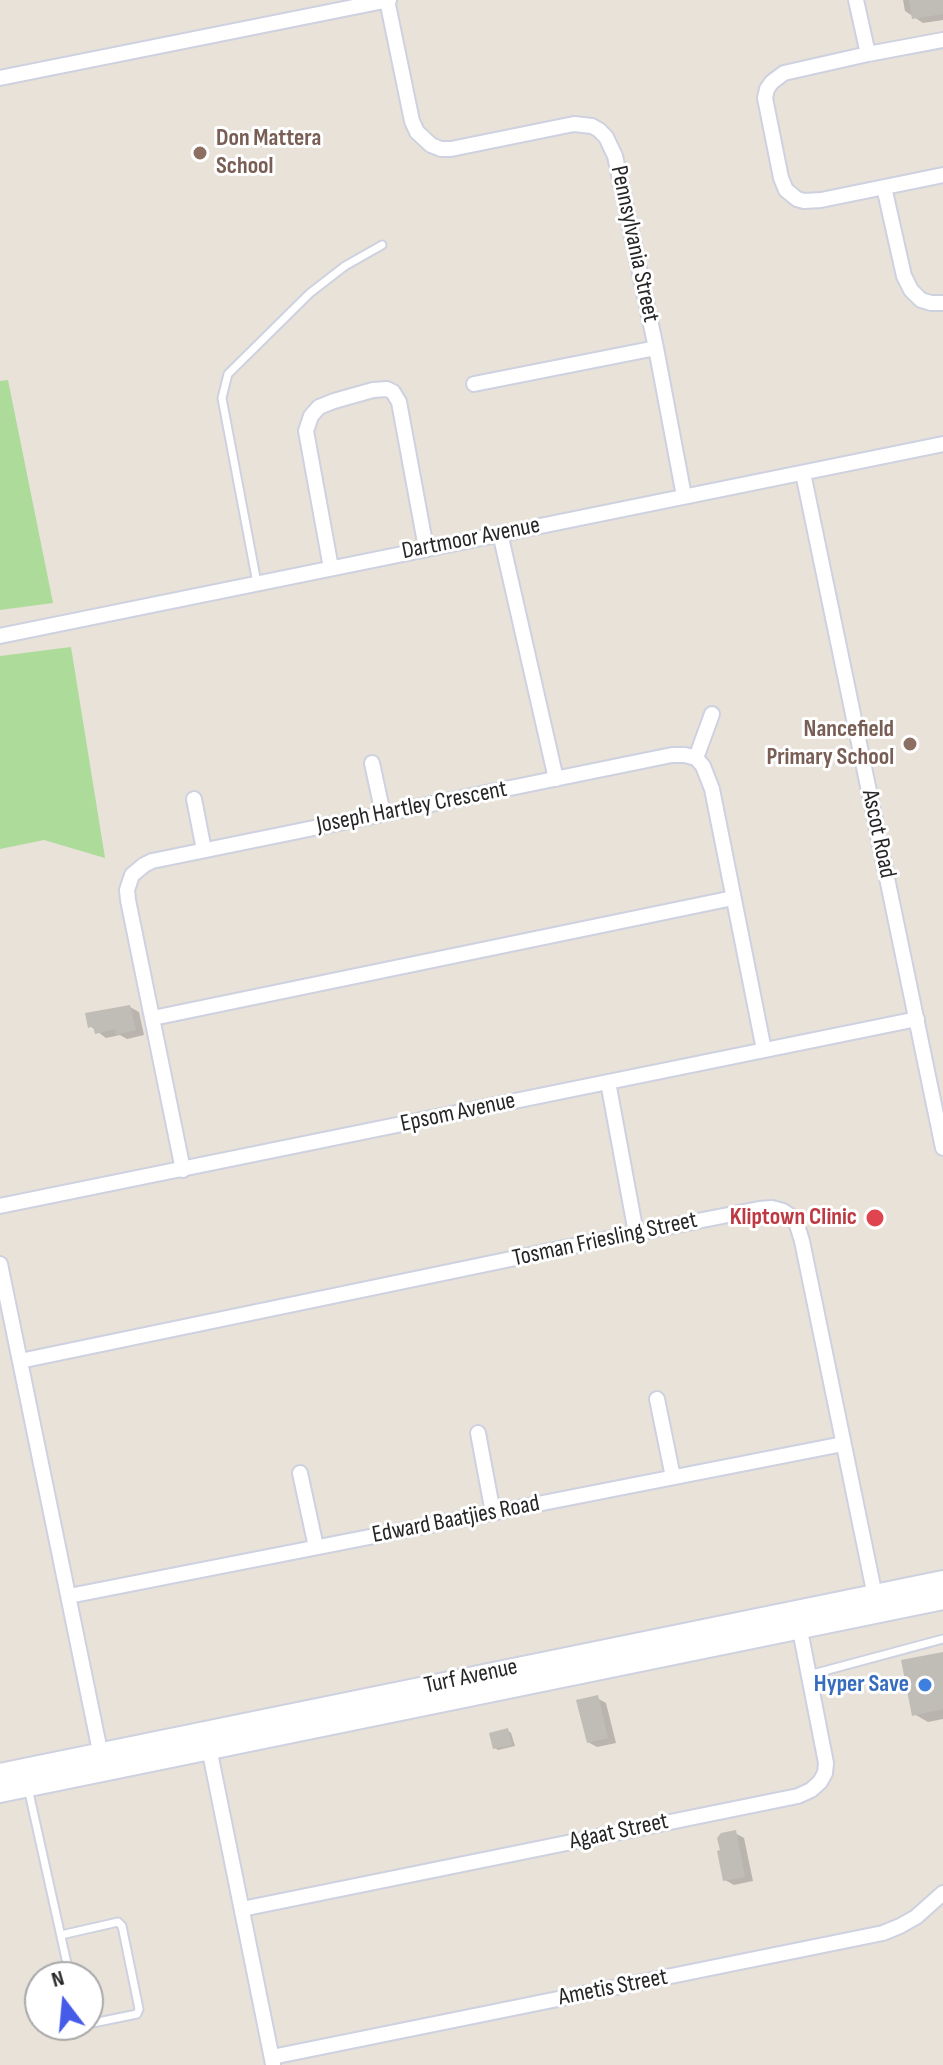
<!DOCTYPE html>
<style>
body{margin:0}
#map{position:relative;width:943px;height:2065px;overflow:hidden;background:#e8e2d9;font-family:"Sofia Sans Condensed",sans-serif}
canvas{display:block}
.north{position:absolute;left:24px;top:1961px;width:80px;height:80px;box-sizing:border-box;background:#fff;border:2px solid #a8a8a8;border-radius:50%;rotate:344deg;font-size:22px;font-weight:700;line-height:32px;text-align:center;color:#262626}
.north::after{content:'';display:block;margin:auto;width:28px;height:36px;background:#455ce9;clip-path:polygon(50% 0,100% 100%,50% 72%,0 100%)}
</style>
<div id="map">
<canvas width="943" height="2065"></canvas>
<div class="north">N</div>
</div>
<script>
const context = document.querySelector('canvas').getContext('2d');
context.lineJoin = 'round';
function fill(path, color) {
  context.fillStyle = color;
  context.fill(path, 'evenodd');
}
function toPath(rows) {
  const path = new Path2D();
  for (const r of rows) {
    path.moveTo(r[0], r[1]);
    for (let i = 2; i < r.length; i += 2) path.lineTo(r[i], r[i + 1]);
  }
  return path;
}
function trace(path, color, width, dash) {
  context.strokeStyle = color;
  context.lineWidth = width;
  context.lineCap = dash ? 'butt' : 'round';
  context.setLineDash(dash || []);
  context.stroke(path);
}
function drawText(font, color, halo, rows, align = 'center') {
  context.font = font + ' "Sofia Sans Condensed",sans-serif';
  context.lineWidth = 6;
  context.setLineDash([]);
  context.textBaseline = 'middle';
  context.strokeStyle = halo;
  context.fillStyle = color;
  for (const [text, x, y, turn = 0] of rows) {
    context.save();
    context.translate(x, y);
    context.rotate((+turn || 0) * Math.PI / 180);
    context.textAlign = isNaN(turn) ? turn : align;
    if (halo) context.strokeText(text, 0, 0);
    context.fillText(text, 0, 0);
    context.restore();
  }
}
const green = toPath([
 [8,380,53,603,0,610,0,381],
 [71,647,105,858,44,840,0,849,0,656]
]);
const shadow = toPath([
 [903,0,943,0,943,20,923,23,905,11],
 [130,1007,139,1012,144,1035,127,1039,120,1035,106,1038,90,1026],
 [943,1654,943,1719,928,1722,914,1714],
 [597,1698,606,1703,616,1743,597,1747,588,1742],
 [507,1730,511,1733,515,1746,498,1750,495,1748],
 [735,1833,744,1838,753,1881,734,1885,725,1880]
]);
const building = toPath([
 [909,0,943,0,943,14,912,19],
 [130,1005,136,1030,116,1035,115,1029,95,1034,93,1026,88,1028,85,1013],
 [943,1652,943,1709,912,1716,901,1660],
 [598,1695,608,1738,587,1743,576,1700],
 [508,1728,512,1745,493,1749,489,1733],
 [736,1830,745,1877,723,1881,717,1851,720,1850,717,1838,721,1833]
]);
const lane = toPath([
 [257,583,222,398,228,374,310,293,345,266,382,245],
 [809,1675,943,1639],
 [28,1788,70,1977],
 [61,1935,118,1922,122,1926,139,2009,137,2014,88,2024]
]);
const street = toPath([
 [387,0,412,121,417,132,431,145,441,149,451,149,574,124,592,126,599,130,606,137,615,156,656,348,684,496],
 [856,0,868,54],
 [943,40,868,54,784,73,772,82,767,89,765,98,781,178,786,190,797,199,804,201,821,200,943,175],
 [0,78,389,0],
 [884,187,904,276,911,290,921,300,931,303,943,303],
 [474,384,656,348],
 [803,473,943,1148],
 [500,533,556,779],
 [331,568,306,431,311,416,319,407,334,401,373,390,387,389,393,392,399,402,426,548],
 [0,636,943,444],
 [696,758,712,714],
 [372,763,383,814],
 [194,799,204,850],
 [153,1018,733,898],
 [608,1082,636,1233],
 [183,1170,128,900,127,890,132,875,144,865,152,861,672,755,685,755,696,758,703,766,712,789,764,1050],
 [0,1206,917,1019],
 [0,1264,102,1761],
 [20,1361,636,1233,759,1209,772,1208,783,1211,792,1217,797,1225,802,1241,876,1601],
 [657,1399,673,1477],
 [478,1433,493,1513],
 [300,1473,316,1547],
 [69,1596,843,1444],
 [208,1743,273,2064],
 [242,1909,798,1796,811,1790,820,1782,825,1773,826,1763,798,1620],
 [272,2057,883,1933,900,1926,916,1917,943,1893]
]);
const secondary = toPath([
 [0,1774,943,1581],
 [0,1792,943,1599]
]);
const markers = [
 [200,153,8,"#8d6e63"],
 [910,744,8,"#8d6e63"],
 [875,1218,10,"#e0444e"],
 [925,1685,8,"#3f7fe0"]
];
const educationNames = [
 ["Don Mattera",216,139],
 ["School",216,167],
 ["Nancefield",894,730,"right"],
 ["Primary School",894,758,"right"]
];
const streetNames = [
 ["Pennsylvania Street",634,244,78],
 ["Dartmoor Avenue",471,539,-11],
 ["Joseph Hartley Crescent",412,808,-11],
 ["Ascot Road",878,834,78],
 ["Epsom Avenue",458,1113,-12],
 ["Tosman Friesling Street",605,1240,-12],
 ["Edward Baatjies Road",456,1520,-11],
 ["Turf Avenue",471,1677,-12],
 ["Agaat Street",619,1832,-12],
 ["Ametis Street",613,1988,-11]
];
const healthNames = [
 ["Kliptown Clinic",857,1218]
];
const shopNames = [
 ["Hyper Save",909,1685]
];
fill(green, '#addb99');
fill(shadow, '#0003');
fill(building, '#c0bcb6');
trace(lane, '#ced1df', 11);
trace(street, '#ced1df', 18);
trace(secondary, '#ced1df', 24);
trace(lane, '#fff', 7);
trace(street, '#fff', 14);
trace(secondary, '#fff', 20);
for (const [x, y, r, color] of markers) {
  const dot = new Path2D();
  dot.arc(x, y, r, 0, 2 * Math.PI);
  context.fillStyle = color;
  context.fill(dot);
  trace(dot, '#fff', 3);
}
drawText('bold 24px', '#785e54', '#fff', educationNames, 'left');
drawText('24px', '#262626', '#fff', streetNames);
drawText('bold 24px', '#be3a42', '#fff', healthNames, 'right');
drawText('bold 24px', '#366cbe', '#fff', shopNames, 'right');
</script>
